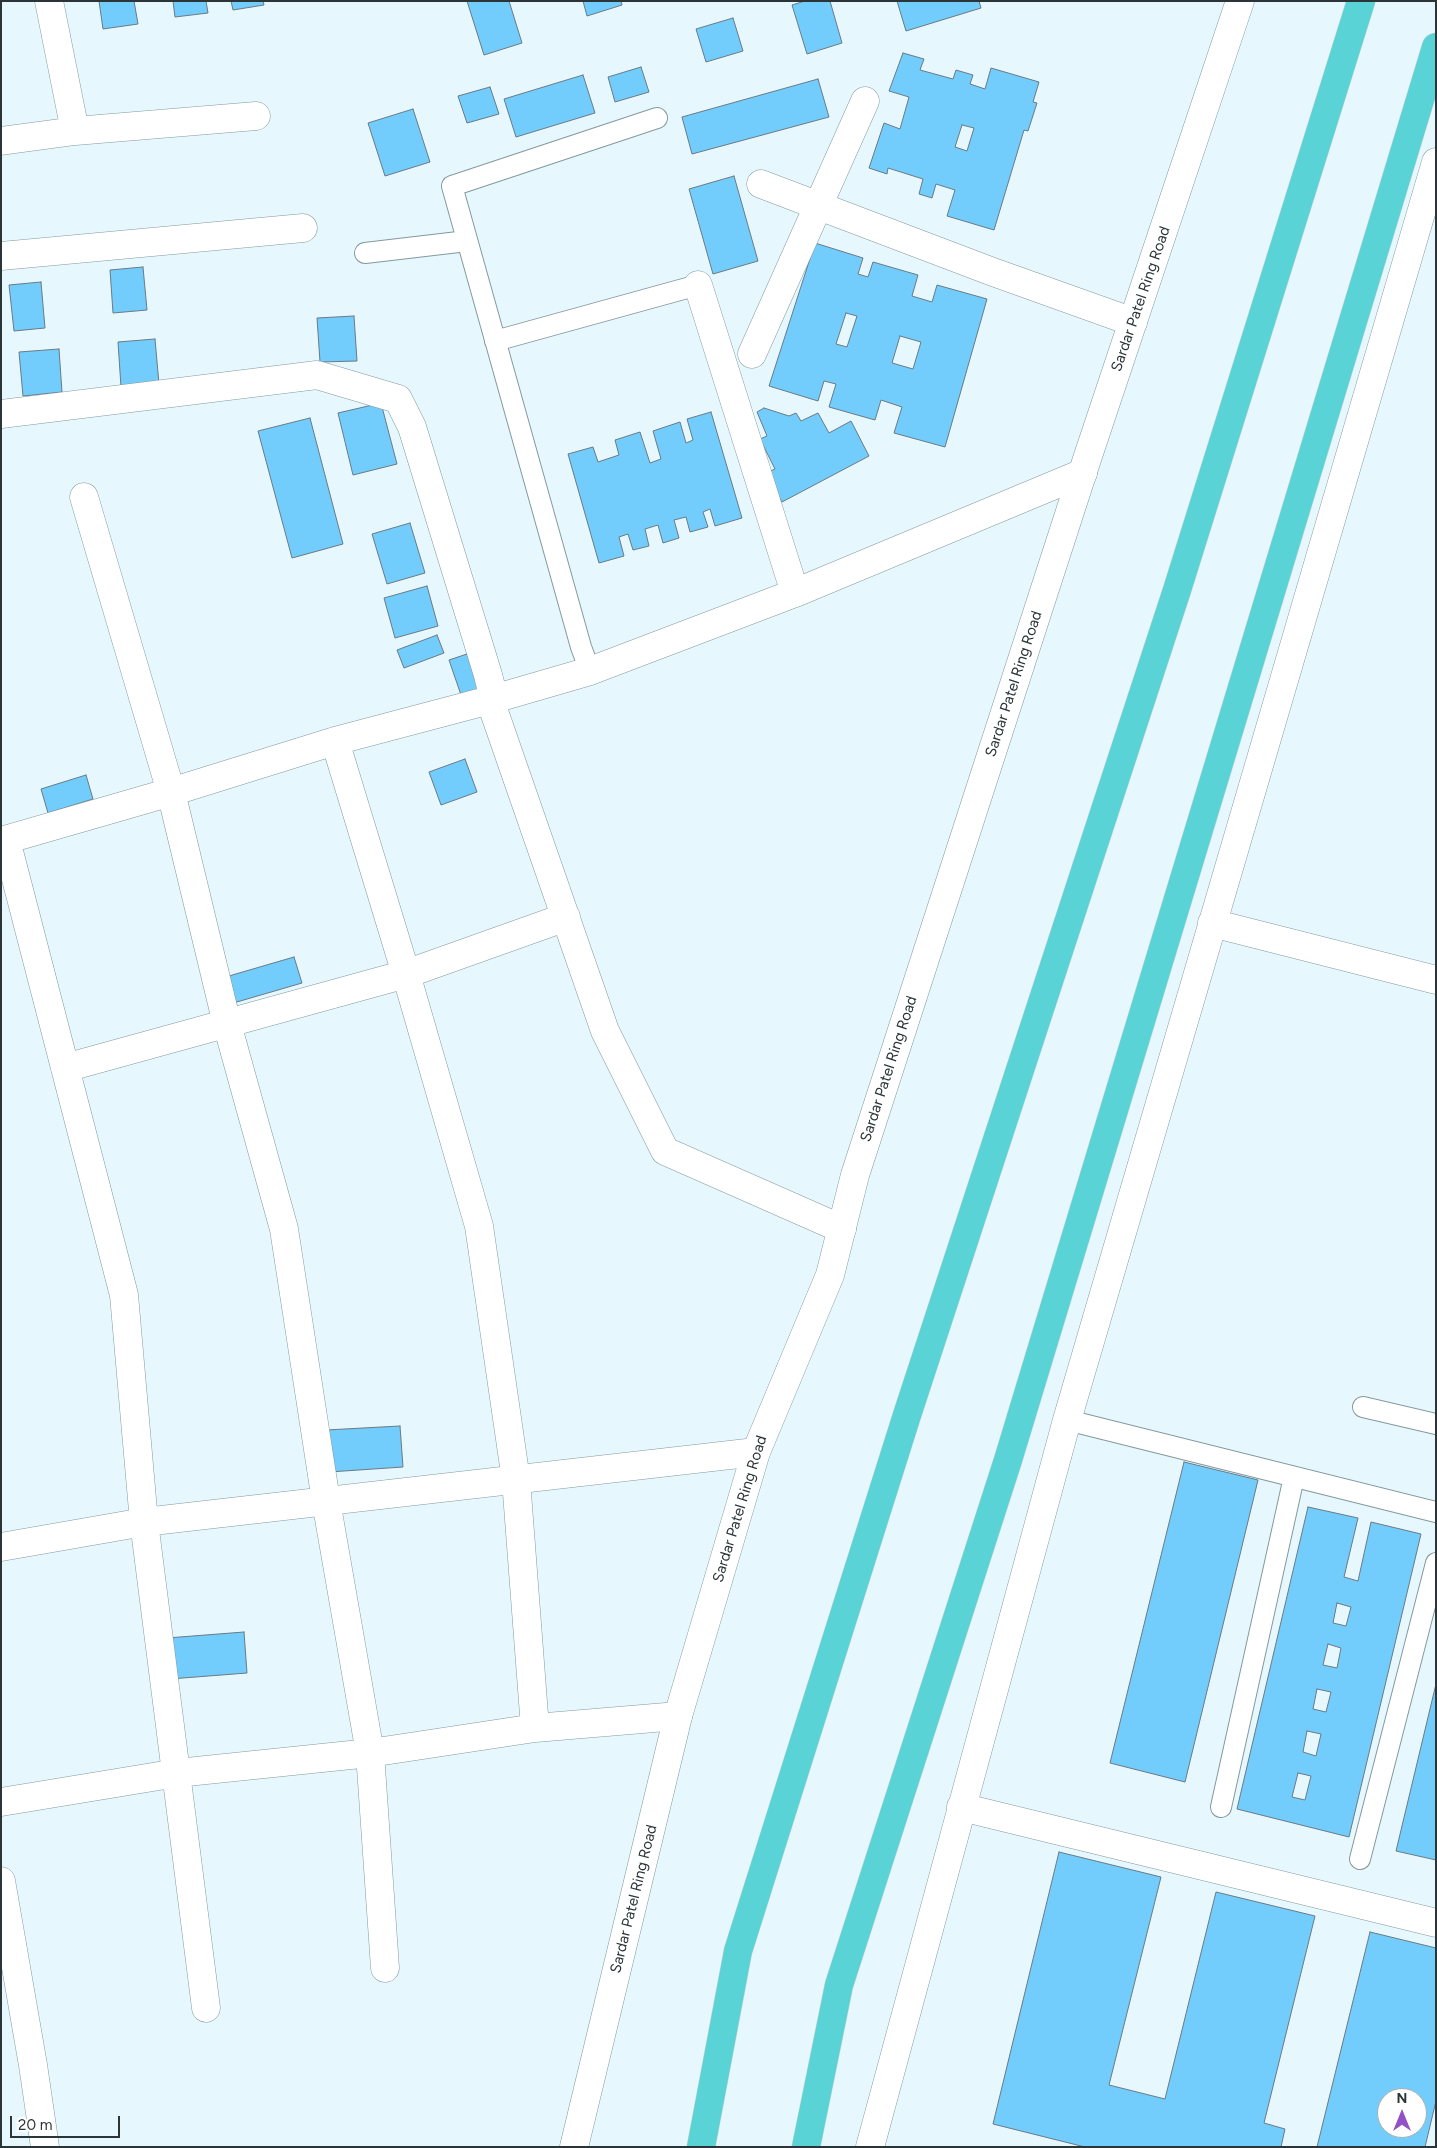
<!DOCTYPE html>
<style>
body{margin:0}
#map{position:relative;width:1437px;height:2148px;overflow:hidden;background:#e6f8fd;font-family:Figtree,sans-serif}
canvas{display:block}
.frame{position:absolute;inset:0;border:2px solid #2b3436;pointer-events:none}
.north{position:absolute;left:1377px;top:2088px;width:50px;height:50px;box-sizing:border-box;background:#fff;border:1px solid #aaaeaf;border-radius:50%;rotate:0deg;font-size:14px;font-weight:700;line-height:20px;text-align:center;color:#2b3436}
.north::after{content:'';display:block;margin:auto;width:18px;height:22px;background:#9251c6;clip-path:polygon(50% 0,100% 100%,50% 72%,0 100%)}
.scale{position:absolute;left:10px;top:2116px;width:110px;height:22px;box-sizing:border-box;border:2px solid #2b3436;border-top:0;padding-left:6px;font-size:15px;line-height:18px;white-space:nowrap;color:#2b3436;-webkit-text-stroke:4px #fff;paint-order:stroke}
</style>
<div id="map">
<canvas width="1437" height="2148"></canvas>
<div class="frame"></div>
<div class="north">N</div>
<div class="scale">20 m</div>
</div>
<script>
const context = document.querySelector('canvas').getContext('2d');
context.lineJoin = 'round';
function fill(path, color) {
  context.fillStyle = color;
  context.fill(path, 'evenodd');
}
function toPath(rows) {
  const path = new Path2D();
  for (const r of rows) {
    path.moveTo(r[0], r[1]);
    for (let i = 2; i < r.length; i += 2) path.lineTo(r[i], r[i + 1]);
  }
  return path;
}
function trace(path, color, width, dash) {
  context.strokeStyle = color;
  context.lineWidth = width;
  context.lineCap = dash ? 'butt' : 'round';
  context.setLineDash(dash || []);
  context.stroke(path);
}
function drawText(font, color, halo, rows, align = 'center') {
  context.font = font + ' Figtree,sans-serif';
  context.lineWidth = 4;
  context.setLineDash([]);
  context.textBaseline = 'middle';
  context.strokeStyle = halo;
  context.fillStyle = color;
  for (const [text, x, y, turn = 0] of rows) {
    context.save();
    context.translate(x, y);
    context.rotate((+turn || 0) * Math.PI / 180);
    context.textAlign = isNaN(turn) ? turn : align;
    if (halo) context.strokeText(text, 0, 0);
    context.fillText(text, 0, 0);
    context.restore();
  }
}
const building = toPath([
 [99,1,134,1,138,24,103,29,99,1],
 [173,1,206,1,208,13,175,17,173,1],
 [231,1,263,1,264,5,233,10,231,1],
 [467,1,509,1,522,43,484,55,467,1],
 [583,1,621,1,622,5,587,16,583,1],
 [805,1,830,1,842,43,807,54,792,5,805,1],
 [897,1,979,1,981,8,906,31,897,1],
 [733,18,743,51,706,62,696,29,733,18],
 [903,53,924,59,920,70,953,79,956,70,973,75,970,84,985,89,991,68,1039,82,1033,102,1037,103,1028,131,1024,130,994,230,947,216,955,190,936,184,932,198,919,194,923,179,888,168,887,174,869,168,884,123,900,129,909,97,889,91,903,53],
 [962,125,974,128,967,151,955,147,962,125],
 [641,67,649,92,615,102,608,77,641,67],
 [583,75,595,113,516,137,504,99,583,75],
 [818,79,829,117,692,154,682,117,818,79],
 [490,87,499,114,467,123,458,96,490,87],
 [413,109,430,162,385,176,368,123,413,109],
 [734,176,758,261,713,274,689,189,734,176],
 [815,243,863,258,858,274,868,277,873,262,918,275,912,296,932,302,937,285,987,299,945,447,894,433,902,407,881,400,875,420,829,407,836,384,824,381,818,401,769,386,815,243],
 [846,313,857,316,847,347,836,344,846,313],
 [900,336,921,342,913,369,892,363,900,336],
 [143,267,147,310,113,313,110,270,143,267],
 [41,282,45,328,14,331,9,285,41,282],
 [354,316,357,361,320,362,317,318,354,316],
 [155,339,159,384,121,387,118,342,155,339],
 [59,349,62,392,23,396,19,352,59,349],
 [381,403,397,464,353,475,338,413,381,403],
 [764,408,789,416,796,413,801,421,818,413,829,433,851,421,869,456,782,502,766,473,775,469,760,439,767,436,757,412,764,408],
 [711,412,742,518,715,526,710,509,703,512,708,527,690,532,686,517,674,520,679,538,663,543,658,525,645,529,649,546,633,550,628,534,619,537,624,556,599,563,568,454,593,447,598,462,619,455,615,440,640,432,650,463,661,459,653,431,680,422,686,443,693,440,687,419,711,412],
 [310,418,343,544,292,558,258,431,310,418],
 [410,523,425,573,387,584,372,534,410,523],
 [427,586,438,626,395,638,384,598,427,586],
 [437,635,444,653,404,668,397,650,437,635],
 [467,654,480,689,461,695,449,660,467,654],
 [465,759,477,792,441,805,429,772,465,759],
 [86,775,93,799,48,813,41,789,86,775],
 [294,957,302,983,230,1004,222,978,294,957],
 [400,1426,403,1467,329,1472,326,1430,400,1426],
 [1184,1462,1258,1480,1185,1782,1110,1763,1184,1462],
 [1308,1507,1358,1518,1344,1577,1358,1581,1371,1522,1421,1534,1349,1837,1237,1809,1308,1507],
 [1337,1603,1351,1607,1346,1626,1333,1623,1337,1603],
 [1328,1644,1341,1648,1337,1668,1323,1665,1328,1644],
 [1317,1689,1331,1692,1326,1712,1313,1709,1317,1689],
 [1307,1731,1321,1734,1316,1756,1303,1752,1307,1731],
 [1298,1773,1311,1776,1305,1800,1292,1797,1298,1773],
 [244,1632,247,1673,170,1679,167,1638,244,1632],
 [1436,1684,1436,1860,1396,1851,1436,1684],
 [1059,1852,1161,1877,1109,2085,1165,2099,1216,1892,1315,1916,1264,2123,1285,2129,1281,2147,1085,2147,993,2124,1059,1852],
 [1370,1932,1436,1948,1436,2101,1425,2147,1317,2147,1370,1932],
 [1387,2098,1417,2098,1417,2128,1387,2128,1387,2098]
]);
const service = toPath([
 [365,253,467,241],
 [495,341,698,285],
 [590,671,581,647,452,186,657,118],
 [1363,1407,1436,1424],
 [1067,1420,1436,1512],
 [1221,1807,1294,1477],
 [1360,1859,1436,1563]
]);
const minor = toPath([
 [49,1,75,131],
 [1,141,75,131,256,116],
 [761,184,993,272,1133,322],
 [1,256,303,228],
 [698,285,795,593],
 [752,354,865,101],
 [1,414,317,375,398,399,412,427,488,675,491,687,490,700,605,1031,665,1151,842,1229],
 [84,497,171,792,227,1024,284,1229,326,1501,370,1753,535,1728,678,1716],
 [335,741,406,974,479,1226,516,1480,535,1728],
 [6,840,124,1295,144,1522,206,2008],
 [1,841,171,792,335,741,490,700,590,671,795,593,1083,473],
 [65,1068,406,974,566,917],
 [1,1547,144,1522,756,1452],
 [1,1802,177,1773,370,1753,385,1968],
 [961,1807,1436,1923],
 [1,1881,33,2065,45,2147]
]);
const tertiary = toPath([
 [1212,923,1436,980],
 [574,2147,678,1716,756,1452,830,1275,855,1175,1087,459,1240,1],
 [870,2147,1067,1420,1436,162]
]);
const trunk = toPath([
 [701,2147,738,1951,907,1415,1177,590,1361,1],
 [806,2147,839,1985,1008,1460,1436,47]
]);
const streetNames = [
 ["Sardar Patel Ring Road",1141,299,-71],
 ["Sardar Patel Ring Road",1014,684,-72],
 ["Sardar Patel Ring Road",889,1069,-72],
 ["Sardar Patel Ring Road",740,1509,-73],
 ["Sardar Patel Ring Road",634,1899,-76]
];
fill(building, '#72ccfc');
trace(building, '#697a84', 1);
trace(service, '#84999f', 22);
trace(minor, '#84999f', 29);
trace(tertiary, '#84999f', 29);
trace(trunk, '#d5d6d7', 29);
trace(service, '#fff', 20);
trace(minor, '#fff', 28);
trace(tertiary, '#fff', 28);
trace(trunk, '#5ad3d6', 28);
drawText('15px', '#2b3436', '#fff', streetNames);
</script>
